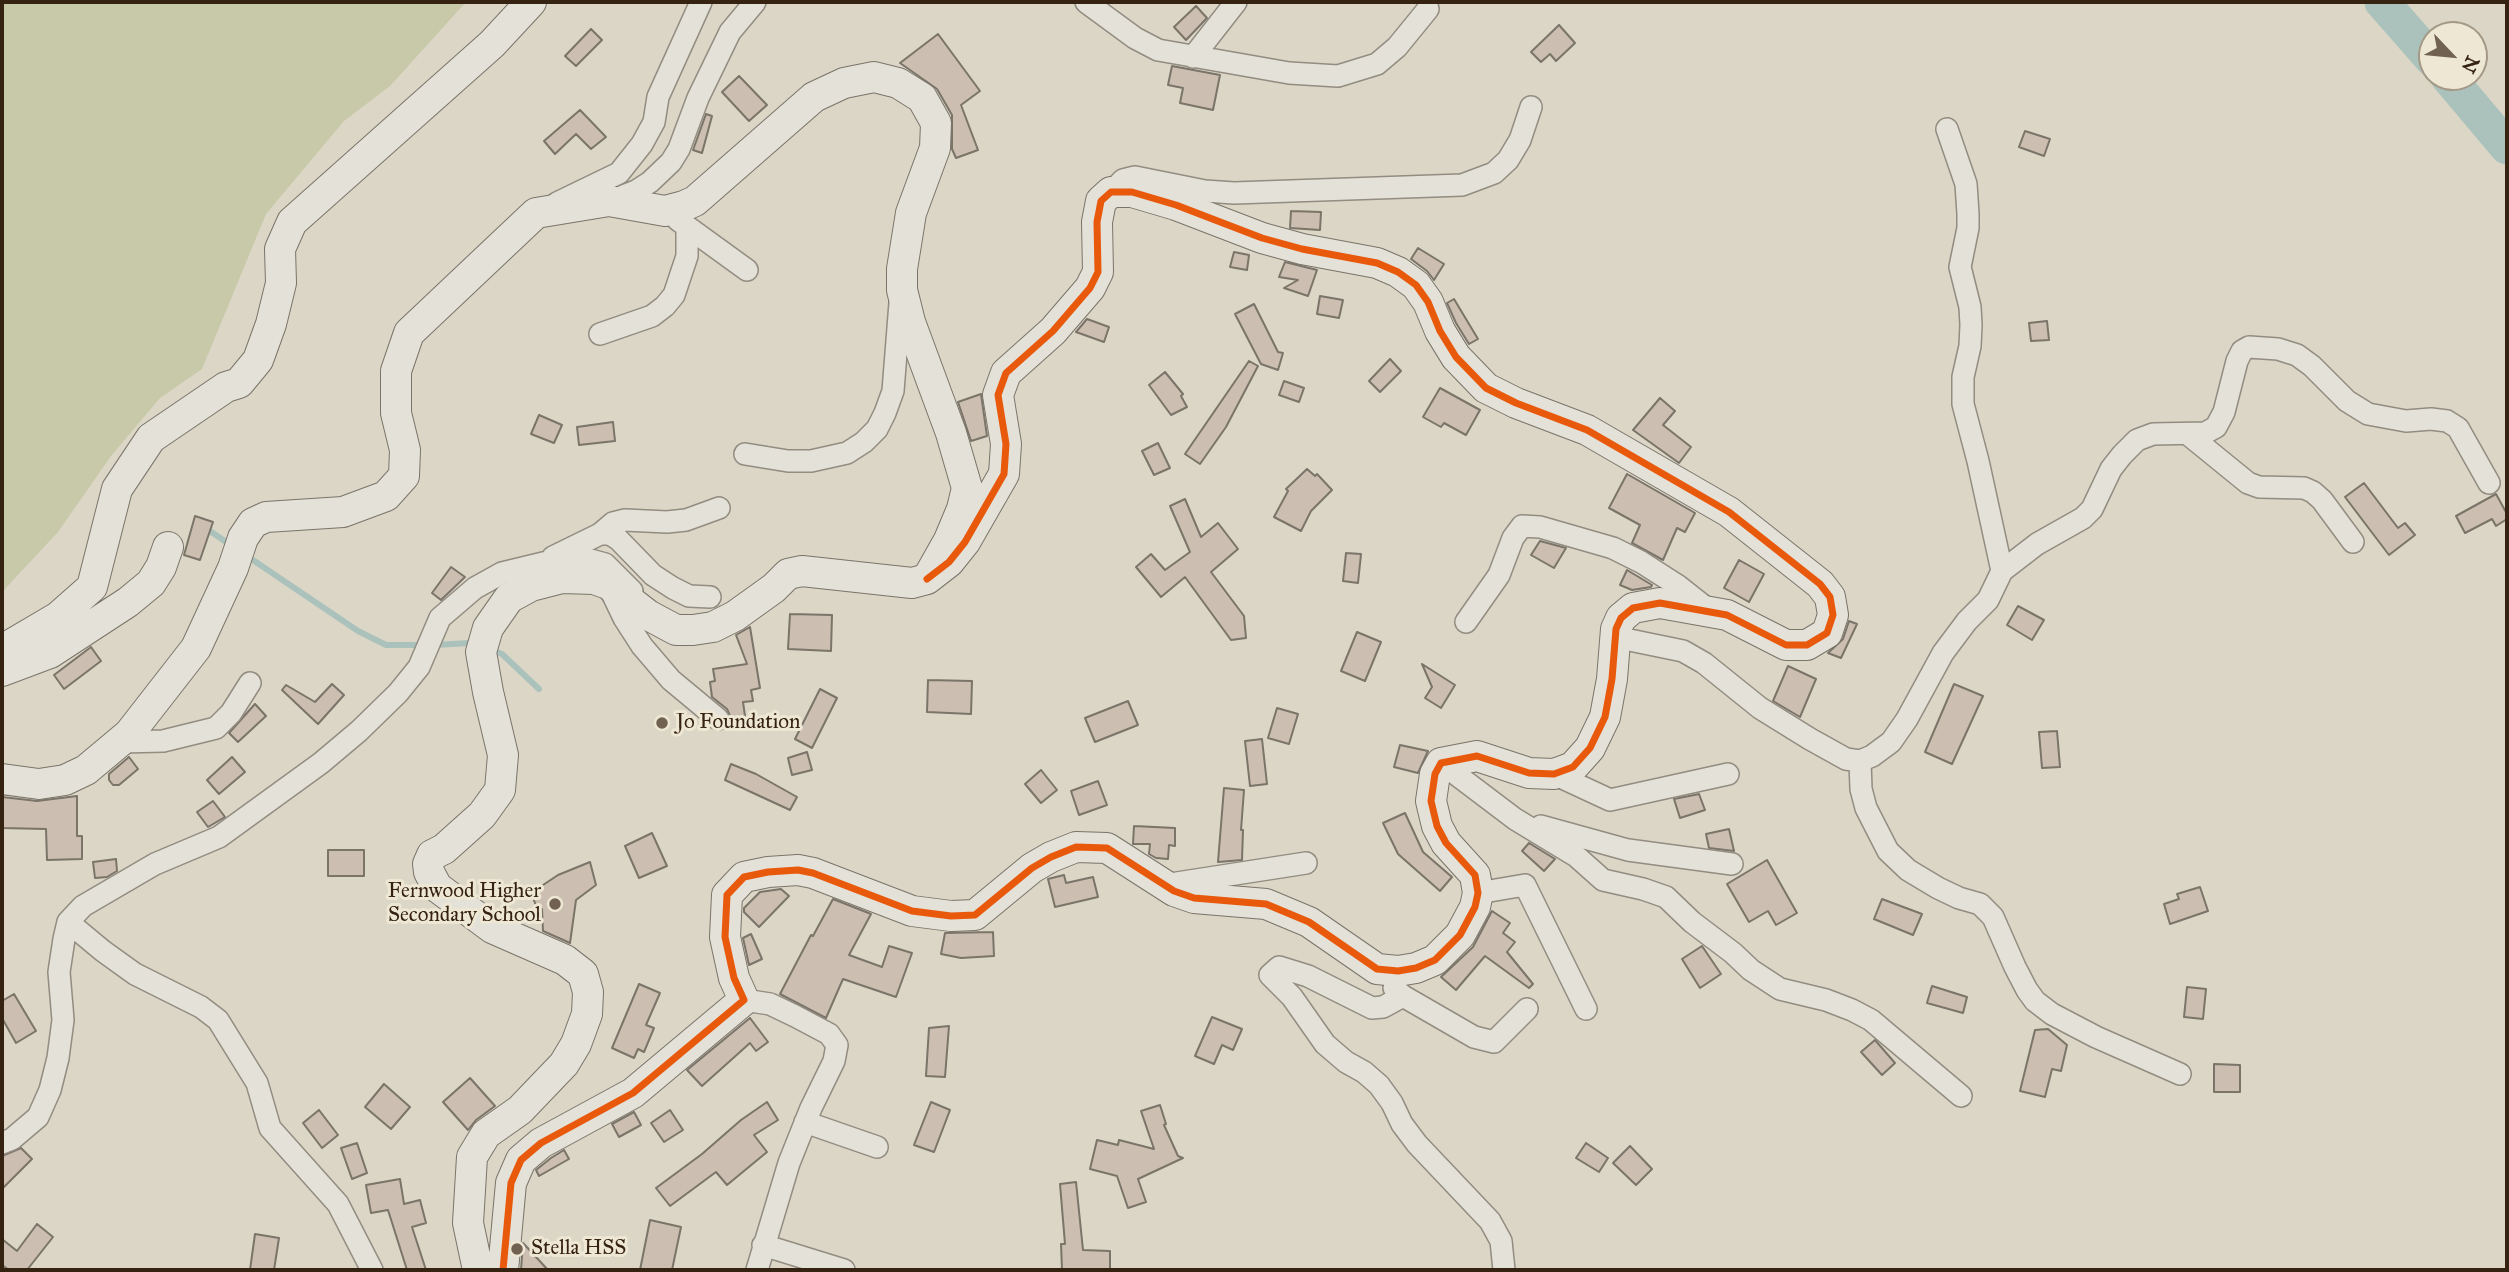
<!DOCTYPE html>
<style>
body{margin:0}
#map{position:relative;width:2509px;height:1272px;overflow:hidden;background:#dbd6c6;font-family:"IM FELL Great Primer",serif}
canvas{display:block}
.frame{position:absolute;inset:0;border:4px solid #362211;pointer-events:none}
.north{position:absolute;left:2418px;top:21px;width:70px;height:70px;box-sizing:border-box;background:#ede7d4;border:2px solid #a49886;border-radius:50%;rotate:116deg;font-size:19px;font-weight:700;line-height:28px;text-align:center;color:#362211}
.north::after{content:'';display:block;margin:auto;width:24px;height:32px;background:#706150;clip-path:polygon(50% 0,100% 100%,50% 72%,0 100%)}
</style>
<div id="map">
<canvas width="2509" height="1272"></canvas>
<div class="frame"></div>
<div class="north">N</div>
</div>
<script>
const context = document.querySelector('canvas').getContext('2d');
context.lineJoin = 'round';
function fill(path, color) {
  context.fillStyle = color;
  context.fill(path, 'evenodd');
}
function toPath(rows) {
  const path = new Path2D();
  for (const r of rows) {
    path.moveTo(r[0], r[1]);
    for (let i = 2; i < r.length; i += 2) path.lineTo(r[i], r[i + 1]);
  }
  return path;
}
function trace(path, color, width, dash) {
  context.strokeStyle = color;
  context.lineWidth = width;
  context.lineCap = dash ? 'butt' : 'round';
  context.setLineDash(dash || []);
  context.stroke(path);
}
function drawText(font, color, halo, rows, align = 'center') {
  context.font = font + ' "IM FELL Great Primer",serif';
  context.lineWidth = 6;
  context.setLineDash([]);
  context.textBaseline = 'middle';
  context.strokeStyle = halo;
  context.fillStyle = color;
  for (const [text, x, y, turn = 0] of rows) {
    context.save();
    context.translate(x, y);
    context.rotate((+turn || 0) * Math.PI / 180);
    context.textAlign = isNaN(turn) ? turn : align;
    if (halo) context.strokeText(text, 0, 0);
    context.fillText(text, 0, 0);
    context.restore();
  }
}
const green = toPath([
 [2,2,466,2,390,86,344,121,266,214,202,369,160,398,111,456,58,532,2,592]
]);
const stream = toPath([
 [210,531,232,546],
 [247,556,358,631,386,645,423,645],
 [434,645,470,643,475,645],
 [489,649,502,654,539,689]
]);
const river = toPath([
 [2382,2,2432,59],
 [2448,77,2507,147]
]);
const building = toPath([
 [1196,6,1207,18,1186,40,1174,27,1196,6],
 [1559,25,1575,43,1556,61,1550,54,1541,62,1531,52,1559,25],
 [591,29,602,40,576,66,565,56,591,29],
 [938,34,980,91,961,105,978,150,956,158,952,149,952,115,937,89,900,63,938,34],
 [1172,66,1220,75,1213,110,1180,103,1183,88,1168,85,1172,66],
 [739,76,767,105,749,121,722,92,739,76],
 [580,110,606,137,591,149,576,134,555,154,544,141,580,110],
 [706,114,712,116,702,153,693,150,706,114],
 [2025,131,2050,139,2044,156,2019,147,2025,131],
 [1291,211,1321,212,1320,230,1290,228,1291,211],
 [1418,248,1444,264,1434,280,1427,271,1411,259,1418,248],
 [1234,252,1249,255,1247,270,1230,267,1234,252],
 [1285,262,1317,270,1308,296,1284,288,1298,280,1279,277,1285,262],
 [1320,296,1343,300,1339,318,1317,314,1320,296],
 [1454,299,1478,339,1469,344,1456,323,1447,303,1454,299],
 [1254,304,1278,352,1283,353,1278,370,1261,364,1235,314,1254,304],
 [1087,319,1109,327,1104,342,1076,332,1087,319],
 [2047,321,2049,340,2031,341,2029,323,2047,321],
 [1390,359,1401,371,1380,392,1369,381,1390,359],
 [1249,361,1258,366,1226,427,1200,464,1185,454,1249,361],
 [1165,372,1183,394,1181,396,1187,407,1171,415,1149,385,1165,372],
 [1284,381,1304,388,1299,402,1279,395,1284,381],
 [1440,388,1480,410,1466,435,1444,423,1441,427,1423,417,1440,388],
 [981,394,987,436,971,441,958,402,981,394],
 [1660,398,1675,411,1663,425,1691,447,1679,463,1633,430,1660,398],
 [539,415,562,425,554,443,531,434,539,415],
 [613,422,615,441,579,445,577,427,613,422],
 [1158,443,1170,468,1154,475,1142,451,1158,443],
 [1307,469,1315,476,1317,474,1332,490,1311,511,1301,531,1274,517,1288,491,1286,489,1307,469],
 [1627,474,1695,513,1685,532,1677,528,1663,560,1632,543,1640,525,1609,508,1627,474],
 [2364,483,2398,528,2405,523,2415,535,2389,555,2345,497,2364,483],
 [2496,494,2507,514,2507,519,2496,526,2492,519,2465,533,2456,516,2496,494],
 [1185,499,1201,537,1218,523,1238,549,1211,572,1244,616,1246,638,1231,640,1185,577,1161,597,1136,567,1151,554,1165,570,1190,552,1170,506,1185,499],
 [195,516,213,522,200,560,184,555,195,516],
 [1540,541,1566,548,1554,568,1531,555,1540,541],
 [1346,553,1361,554,1358,583,1343,581,1346,553],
 [1739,560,1764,574,1749,602,1724,588,1739,560],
 [451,567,465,577,441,600,432,593,451,567],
 [1627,570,1652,585,1651,587,1632,590,1620,585,1627,570],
 [2018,606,2044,620,2032,640,2007,625,2018,606],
 [790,614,832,615,831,651,788,649,790,614],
 [1849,621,1857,624,1841,658,1828,653,1843,639,1849,621],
 [750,627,760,688,751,690,753,701,743,702,745,716,731,718,727,709,712,697,710,682,715,681,713,669,747,664,736,635,750,627],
 [1357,632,1381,642,1365,681,1341,671,1357,632],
 [91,647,101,661,64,689,54,675,91,647],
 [1422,664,1455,685,1441,708,1425,698,1432,687,1422,664],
 [1788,666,1816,679,1800,717,1773,701,1788,666],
 [928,680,972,681,971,714,927,712,928,680],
 [332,684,344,695,318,724,282,690,286,685,315,702,332,684],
 [1954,684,1983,696,1952,764,1925,752,1954,684],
 [820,689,837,698,812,748,795,739,820,689],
 [1128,701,1138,725,1095,742,1085,718,1128,701],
 [255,704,266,716,238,742,229,733,255,704],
 [1277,708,1298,714,1289,744,1268,738,1277,708],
 [2057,731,2060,767,2042,768,2039,732,2057,731],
 [1262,739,1267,784,1250,786,1245,741,1262,739],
 [1400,745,1428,751,1418,773,1394,767,1400,745],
 [807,752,812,770,792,775,788,758,807,752],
 [129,757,138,769,119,785,113,785,109,780,109,774,129,757],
 [232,757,245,772,219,794,207,780,232,757],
 [731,764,756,774,797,797,790,810,725,780,731,764],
 [1041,770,1057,790,1041,803,1025,784,1041,770],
 [1098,781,1107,805,1079,815,1071,791,1098,781],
 [1224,788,1244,790,1241,830,1243,830,1242,860,1218,862,1224,788],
 [1699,794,1705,810,1680,818,1674,799,1699,794],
 [77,796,77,836,82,836,82,859,47,860,46,829,2,828,2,797,37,801,77,796],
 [213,801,225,817,208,827,197,812,213,801],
 [1405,813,1423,852,1452,877,1440,891,1398,854,1383,823,1405,813],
 [1134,826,1175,828,1175,846,1169,845,1168,859,1156,858,1149,854,1150,844,1133,844,1134,826],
 [1729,829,1734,851,1709,848,1706,834,1729,829],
 [652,833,667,866,639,878,625,846,652,833],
 [1529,843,1555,859,1544,871,1522,851,1529,843],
 [328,850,364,850,364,876,328,876,328,850],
 [116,859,117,871,107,877,95,878,93,862,116,859],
 [1767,860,1797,913,1776,925,1768,911,1749,922,1727,884,1767,860],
 [590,862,596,885,576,900,570,943,543,931,542,909,537,908,531,893,558,875,590,862],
 [1064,875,1066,883,1093,877,1098,897,1055,907,1048,879,1064,875],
 [2200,887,2208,911,2170,924,2164,904,2179,899,2177,894,2200,887],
 [781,889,789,896,759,927,744,912,744,908,760,892,781,889],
 [833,899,871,914,849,955,882,967,889,946,912,953,896,997,843,979,826,1018,780,994,811,935,813,936,833,899],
 [1882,899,1922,914,1913,935,1874,919,1882,899],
 [1492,911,1510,923,1503,933,1515,942,1507,952,1533,984,1529,988,1485,956,1456,990,1441,977,1473,947,1492,911],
 [993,932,994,956,961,958,941,954,945,933,993,932],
 [751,934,762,959,749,965,743,938,751,934],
 [1702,946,1721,974,1700,988,1682,959,1702,946],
 [639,984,660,993,646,1025,654,1028,644,1052,638,1049,634,1058,612,1048,639,984],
 [1932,986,1967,997,1963,1013,1927,1003,1932,986],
 [2187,987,2206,989,2203,1019,2184,1017,2187,987],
 [14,994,36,1031,16,1043,2,1018,2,1001,14,994],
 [1212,1017,1242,1029,1233,1050,1222,1045,1214,1064,1195,1056,1212,1017],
 [750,1018,768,1042,756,1051,750,1043,702,1086,687,1070,750,1018],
 [949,1026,945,1077,926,1076,929,1028,949,1026],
 [2048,1029,2067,1045,2061,1071,2052,1069,2045,1097,2020,1091,2035,1030,2048,1029],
 [1875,1040,1895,1063,1882,1075,1861,1052,1875,1040],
 [2214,1064,2240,1065,2240,1092,2214,1092,2214,1064],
 [470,1078,495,1106,476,1120,468,1130,443,1102,470,1078],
 [384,1084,410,1107,391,1129,365,1107,384,1084],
 [767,1102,778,1120,754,1135,767,1152,727,1185,716,1172,670,1206,656,1188,702,1154,741,1120,767,1102],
 [931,1102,950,1110,934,1152,914,1145,931,1102],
 [1160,1105,1166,1124,1164,1125,1178,1156,1183,1158,1138,1179,1146,1202,1128,1208,1117,1176,1090,1169,1097,1140,1118,1145,1119,1140,1154,1149,1141,1111,1160,1105],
 [319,1110,338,1135,322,1148,303,1123,319,1110],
 [670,1110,683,1130,664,1142,651,1123,670,1110],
 [634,1112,641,1125,619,1137,612,1124,634,1112],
 [357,1143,367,1173,352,1179,341,1148,357,1143],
 [1586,1143,1608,1158,1599,1172,1576,1158,1586,1143],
 [1630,1146,1652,1169,1636,1185,1613,1163,1630,1146],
 [21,1148,32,1159,2,1189,2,1156,21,1148],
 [564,1150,569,1159,539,1176,536,1170,551,1158,564,1150],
 [400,1179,404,1204,420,1200,426,1223,412,1227,426,1270,407,1270,388,1210,371,1213,366,1185,400,1179],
 [1076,1182,1083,1250,1110,1251,1110,1270,1062,1270,1061,1244,1065,1244,1060,1184,1076,1182],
 [650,1220,681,1227,672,1270,640,1270,650,1220],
 [37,1224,53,1237,27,1270,9,1270,2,1265,2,1239,17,1251,37,1224],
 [255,1234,279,1238,274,1270,250,1270,255,1234],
 [523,1243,548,1270,521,1270,523,1243]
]);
const street = toPath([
 [1086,2,1135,38,1158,50,1289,73,1338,76,1377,64,1397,47,1428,9],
 [1193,57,1236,2],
 [1111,192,1123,180,1135,177,1205,191,1234,193,1462,185,1494,173,1508,160,1520,140,1531,107],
 [611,201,636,191,650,182,671,162,679,149,698,98,730,32,755,2],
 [557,203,619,173,642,144,654,122,658,97,701,2],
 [678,220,747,270],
 [600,334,652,316,665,306,674,295,687,256,687,227],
 [2189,435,2248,483,2259,487,2304,488,2313,492,2322,500,2353,542],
 [745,454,788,461,811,461,847,453,864,442,877,429,885,413,893,391,900,303],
 [600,534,613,523,625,520,667,522,686,520,719,508],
 [553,557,600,534,610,534,618,539,653,575,673,588,689,596,710,597],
 [2002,571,2037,544,2083,518,2092,509,2111,469,2122,455,2137,440,2153,434,2205,433,2216,427,2224,412,2237,361,2242,351,2249,347,2278,349,2297,355,2312,366,2347,401,2368,414,2406,421,2431,419,2447,421,2458,428,2489,483],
 [610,589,624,618,642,646,671,680,718,719],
 [1466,622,1499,575,1513,538,1522,526,1540,527,1613,548,1641,562,1677,585,1710,611],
 [1615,637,1683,651,1704,663,1760,708,1810,739,1846,759,1860,761,1872,756,1891,742,1907,719,1943,653,1967,621,1988,600,2002,571,1978,461,1963,404,1963,377,1970,346,1971,325,1970,307,1960,267,1968,228,1968,214,1966,184,1947,129],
 [121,742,163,741,216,728,231,713,250,683],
 [1860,761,1861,789,1866,808,1888,851,1908,870,1938,888,1959,898,1980,904,1993,917,2015,967,2027,990,2035,1001,2052,1014,2096,1037,2180,1074],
 [1441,763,1515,819,1576,856,1603,880,1643,889,1666,897,1692,922,1733,953,1751,970,1780,989,1826,1000,1852,1010,1871,1020,1961,1096],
 [1554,774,1610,800,1728,774],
 [1541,826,1628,850,1732,864],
 [1164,885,1306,863],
 [1478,893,1525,885,1586,1009],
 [68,922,103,951,135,974,201,1007,218,1020,257,1083,270,1128,338,1204,372,1270],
 [1394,988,1403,996,1474,1037,1494,1042,1527,1009],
 [1403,996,1383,1007,1372,1008,1308,976,1279,967,1270,975,1292,997,1325,1044,1346,1062,1364,1072,1379,1085,1392,1103,1402,1124,1417,1144,1490,1221,1501,1241,1504,1270],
 [744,1000,770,1004,795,1016,829,1034,837,1045,834,1061,811,1108,789,1163,757,1270],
 [805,1122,877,1147],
 [2,1143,12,1139,38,1117,50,1090,58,1058,63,1020,59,972,64,939,68,922,83,906,155,864,219,837,321,763,359,731,398,693,419,667,440,618,475,588,502,573,560,559,583,558,605,564,632,591],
 [763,1245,844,1270]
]);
const secondary = toPath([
 [2,650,58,617,92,587,117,489,151,438,226,387,239,383,258,360,271,324,281,283,280,249,292,222,492,44,531,2],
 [2,671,50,653,128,602,151,583,161,567,168,547],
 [2,779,39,784,65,780,86,770,129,734,196,648,233,568,243,538,253,523,266,517,343,512,386,496,404,476,405,450,396,413,396,371,409,333,536,213,609,201,665,211,684,206,695,201,814,97,844,83,874,77,898,83,922,98,936,123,935,148,911,213,902,269,902,290,910,322,951,433,967,488,962,509,949,540,927,579,912,583,802,571,788,574,774,588,735,616,713,627,693,630,676,630,648,615,608,584,594,579,562,578,531,586,509,598,488,628,481,652,488,692,503,755,500,790,482,815,444,849,432,855,428,864,429,872,437,887,492,928,565,960,583,974,588,992,587,1014,576,1044,564,1064,520,1110,486,1134,472,1157,468,1223,478,1270],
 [503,1270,511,1183,521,1160,541,1143,633,1093,744,1000,734,978,725,937,727,895,744,877,768,872,798,870,813,873,912,911,951,916,975,915,1032,868,1051,857,1076,847,1107,848,1174,891,1194,898,1266,904,1309,922,1377,969,1398,971,1416,968,1435,960,1460,935,1475,907,1478,893,1475,875,1446,843,1437,826,1431,801,1435,774,1441,763,1477,756,1529,773,1554,774,1573,767,1590,748,1605,717,1612,679,1616,629,1621,618,1633,608,1660,603,1727,615,1786,645,1807,645,1827,633,1833,615,1830,597,1820,584,1729,512,1587,430,1516,403,1486,388,1456,357,1440,331,1428,302,1416,285,1398,272,1377,263,1302,249,1262,238,1176,205,1132,192,1111,192,1101,201,1097,222,1098,272,1090,288,1053,331,1006,373,998,395,1006,444,1004,474,965,542,949,562,927,579]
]);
const cycleway = toPath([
 [503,1270,511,1183,521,1160,541,1143,633,1093,744,1000,734,978,725,937,727,895,744,877,768,872,798,870,813,873,912,911,951,916,975,915,1032,868,1051,857,1076,847,1107,848,1174,891,1194,898,1266,904,1309,922,1377,969,1398,971,1416,968,1435,960,1460,935,1475,907,1478,893,1475,875,1446,843,1437,826,1431,801,1435,774,1441,763,1477,756,1529,773,1554,774,1573,767,1590,748,1605,717,1612,679,1616,629,1621,618,1633,608,1660,603,1727,615,1786,645,1807,645,1827,633,1833,615,1830,597,1820,584,1729,512,1587,430,1516,403,1486,388,1456,357,1440,331,1428,302,1416,285,1398,272,1377,263,1302,249,1262,238,1176,205,1132,192,1111,192,1101,201,1097,222,1098,272,1090,288,1053,331,1006,373,998,395,1006,444,1004,474,965,542,949,562,927,579]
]);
const markers = [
 [662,723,7,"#706150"],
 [555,904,7,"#706150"],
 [517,1249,7,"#706150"]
];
const poiNames = [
 ["Jo Foundation",676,723],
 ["Fernwood Higher",541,892,"right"],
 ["Secondary School",541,916,"right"],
 ["Stella HSS",531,1249]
];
fill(green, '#c7c9a8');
trace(stream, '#abc2bc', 6);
trace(river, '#abc2bc', 35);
fill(building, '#ccbfb1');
trace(building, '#7a7469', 2);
trace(street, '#928c81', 24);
trace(secondary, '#7a7469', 32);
trace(street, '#e4e1d9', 21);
trace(secondary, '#e4e1d9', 30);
trace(cycleway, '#e8590c', 7);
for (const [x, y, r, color] of markers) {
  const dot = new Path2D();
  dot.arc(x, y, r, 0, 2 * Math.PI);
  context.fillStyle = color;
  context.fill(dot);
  trace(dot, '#ede7d4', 2.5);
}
drawText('21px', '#362211', '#ede7d4', poiNames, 'left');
</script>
